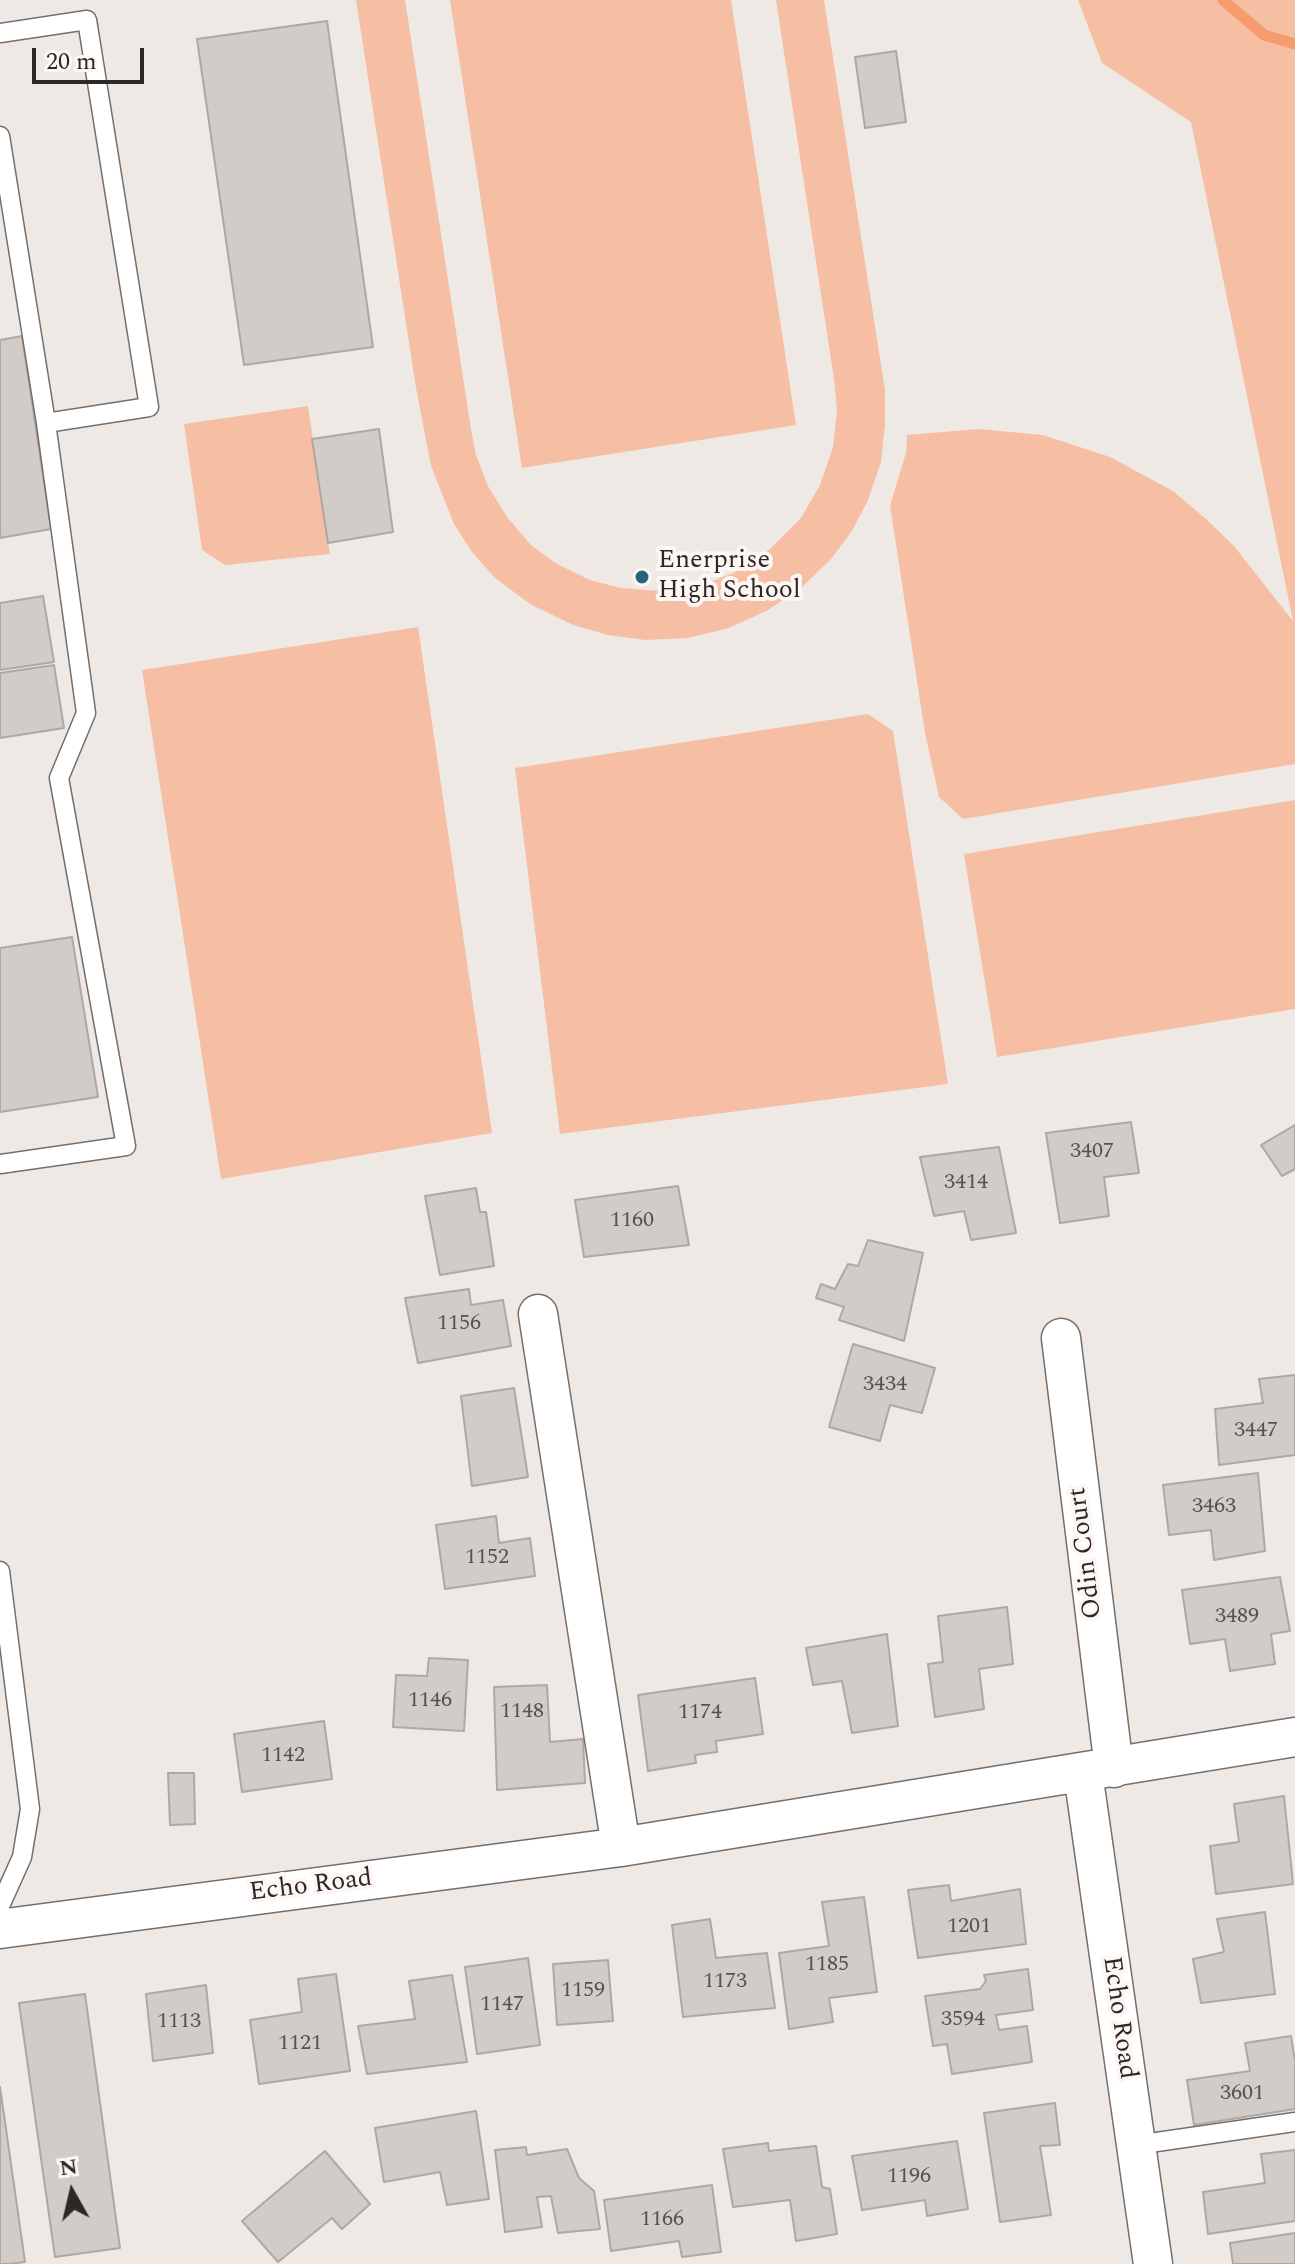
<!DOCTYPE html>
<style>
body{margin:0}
#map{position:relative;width:1295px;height:2264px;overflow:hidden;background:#efe9e6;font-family:Spectral,serif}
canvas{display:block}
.north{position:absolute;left:32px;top:2152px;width:80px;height:80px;-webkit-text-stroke:6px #fdf6f3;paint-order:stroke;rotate:352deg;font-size:22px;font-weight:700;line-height:32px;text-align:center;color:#2b2928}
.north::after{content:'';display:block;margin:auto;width:28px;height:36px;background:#2b2928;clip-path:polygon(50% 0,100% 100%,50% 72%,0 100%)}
.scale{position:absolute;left:32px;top:48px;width:112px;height:36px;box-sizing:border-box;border:4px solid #2b2928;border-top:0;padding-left:10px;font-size:24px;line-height:28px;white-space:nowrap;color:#2b2928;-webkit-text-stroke:6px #fdf6f3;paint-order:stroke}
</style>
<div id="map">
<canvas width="1295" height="2264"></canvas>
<div class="north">N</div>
<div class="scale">20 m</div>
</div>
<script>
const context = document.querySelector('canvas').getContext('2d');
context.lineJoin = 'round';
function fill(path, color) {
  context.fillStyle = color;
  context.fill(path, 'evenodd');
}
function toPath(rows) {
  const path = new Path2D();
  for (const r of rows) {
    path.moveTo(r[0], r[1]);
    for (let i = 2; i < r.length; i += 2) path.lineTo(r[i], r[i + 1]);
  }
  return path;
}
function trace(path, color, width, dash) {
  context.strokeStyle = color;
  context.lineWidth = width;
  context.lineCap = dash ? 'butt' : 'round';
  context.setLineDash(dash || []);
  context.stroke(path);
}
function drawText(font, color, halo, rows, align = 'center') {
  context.font = font + ' Spectral,serif';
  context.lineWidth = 8;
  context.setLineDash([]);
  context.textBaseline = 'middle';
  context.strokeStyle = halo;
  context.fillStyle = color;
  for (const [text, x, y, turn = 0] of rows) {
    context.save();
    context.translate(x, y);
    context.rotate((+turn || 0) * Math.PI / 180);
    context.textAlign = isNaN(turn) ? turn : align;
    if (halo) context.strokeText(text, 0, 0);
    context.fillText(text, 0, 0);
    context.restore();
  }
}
const green = toPath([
 [356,0,405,0,471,429,476,455,488,486,507,517,531,545,557,564,590,580,621,588,660,591,697,587,733,573,770,549,801,518,820,485,833,447,837,410,834,379,776,0,824,0,885,390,885,424,881,462,868,500,852,531,831,559,801,588,768,610,729,628,688,638,645,640,608,635,573,625,530,604,495,578,472,552,454,524,431,466,416,388],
 [450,0,731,0,796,425,522,468],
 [1078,0,1295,0,1295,764,963,819,939,797,925,733,890,506,906,453,907,435,978,429,1043,435,1110,457,1173,491,1206,519,1234,546,1293,621,1191,122,1102,63],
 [308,406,330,554,225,565,202,550,184,424],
 [418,627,492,1133,221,1179,142,670],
 [868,714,893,731,948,1084,560,1134,515,768],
 [1295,800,1295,1009,997,1057,964,854]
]);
const stream = toPath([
 [1223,0,1264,35,1295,44]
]);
const building = toPath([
 [327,21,373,347,244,365,197,39,327,21],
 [896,51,906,122,865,128,855,57,896,51],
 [22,336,51,529,0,538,0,340,22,336],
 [379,429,393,532,328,543,312,439,379,429],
 [43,596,54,662,0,670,0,603,43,596],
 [54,665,64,728,0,738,0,673,54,665],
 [72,937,98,1097,0,1112,0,948,72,937],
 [1131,1122,1139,1173,1104,1177,1109,1216,1060,1223,1046,1133,1131,1122],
 [1295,1125,1295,1169,1282,1176,1261,1145,1295,1125],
 [999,1147,1016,1233,971,1240,964,1211,934,1216,920,1157,999,1147],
 [678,1186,689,1245,584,1257,575,1200,678,1186],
 [476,1188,480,1212,486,1212,494,1266,440,1275,425,1196,476,1188],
 [868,1240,923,1253,904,1341,839,1320,844,1307,816,1298,821,1284,835,1289,848,1264,858,1266,868,1240],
 [469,1289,471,1305,503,1300,511,1346,418,1363,405,1298,469,1289],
 [853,1344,935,1368,922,1413,890,1405,880,1441,829,1427,853,1344],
 [1295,1375,1295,1455,1219,1465,1215,1409,1263,1403,1259,1379,1295,1375],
 [514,1388,528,1477,472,1486,461,1396,514,1388],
 [1258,1473,1265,1551,1214,1560,1211,1530,1169,1535,1163,1485,1258,1473],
 [496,1516,499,1543,530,1538,535,1576,445,1589,436,1525,496,1516],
 [1280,1577,1290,1631,1271,1634,1275,1664,1230,1671,1225,1639,1190,1644,1182,1590,1280,1577],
 [1007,1607,1013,1664,979,1669,984,1709,935,1717,928,1664,943,1662,938,1616,1007,1607],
 [887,1634,898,1726,852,1733,842,1681,813,1685,806,1648,887,1634],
 [429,1658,468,1660,464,1731,393,1727,396,1675,427,1676,429,1658],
 [755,1678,763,1734,716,1741,717,1752,695,1755,696,1763,648,1771,638,1695,755,1678],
 [547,1685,550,1742,583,1739,585,1783,497,1790,494,1687,547,1685],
 [324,1721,332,1779,242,1792,234,1734,324,1721],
 [168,1773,194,1773,195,1824,170,1825,168,1773],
 [1284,1796,1293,1884,1216,1894,1210,1846,1239,1842,1234,1804,1284,1796],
 [949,1885,951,1901,1020,1889,1026,1944,918,1958,908,1890,949,1885],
 [864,1897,877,1992,829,1998,833,2022,789,2029,779,1953,829,1946,822,1902,864,1897],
 [1265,1912,1275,1994,1201,2003,1193,1959,1224,1952,1217,1919,1265,1912],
 [710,1919,716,1958,767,1953,775,2008,683,2017,672,1925,710,1919],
 [528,1958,540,2045,477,2054,465,1967,528,1958],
 [608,1960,613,2021,557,2025,553,1964,608,1960],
 [1028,1969,1033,2010,996,2015,999,2030,1027,2026,1032,2062,952,2074,947,2044,933,2046,925,1996,980,1989,986,1981,984,1975,1028,1969],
 [336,1974,350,2071,259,2084,250,2020,302,2012,298,1979,336,1974],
 [452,1975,467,2062,367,2074,358,2026,415,2019,409,1981,452,1975],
 [206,1985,213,2053,153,2061,146,1994,206,1985],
 [85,1994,120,2248,55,2257,19,2003,85,1994],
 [1291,2036,1295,2061,1295,2109,1194,2125,1187,2080,1250,2071,1245,2043,1291,2036],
 [0,2087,25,2262,10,2264,0,2264,0,2087],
 [1055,2103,1060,2145,1040,2146,1051,2215,1000,2222,984,2113,1055,2103],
 [476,2111,489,2199,447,2205,440,2172,384,2182,375,2128,476,2111],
 [957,2141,968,2209,927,2216,925,2200,862,2210,852,2156,957,2141],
 [768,2143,769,2151,816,2146,822,2187,830,2189,837,2234,796,2241,790,2200,733,2207,723,2149,768,2143],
 [526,2147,527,2155,567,2149,579,2178,594,2191,600,2229,558,2233,551,2196,537,2197,542,2227,505,2232,495,2150,526,2147],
 [1295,2150,1295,2221,1208,2234,1203,2192,1265,2183,1261,2154,1295,2150],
 [325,2151,370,2204,342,2229,332,2218,278,2262,242,2221,325,2151],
 [712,2185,721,2252,682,2257,679,2241,611,2251,604,2200,712,2185],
 [1295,2233,1295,2264,1233,2264,1230,2243,1295,2233]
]);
const service = toPath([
 [0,33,87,20,149,407,46,423,0,136],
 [0,1164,126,1146,59,778,86,713,46,423],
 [0,1571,30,1809,22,1857,0,1906],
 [1136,2145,1295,2122]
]);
const minor = toPath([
 [538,1314,621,1847],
 [1061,1338,1114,1768],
 [1083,1773,1153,2264],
 [0,1929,621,1847,1295,1737]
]);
const markers = [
 [642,577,8,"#27637b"]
];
const numberNames = [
 ["3407",1092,1153],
 ["3414",966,1184],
 ["1160",632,1222],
 ["1156",459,1325],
 ["3434",885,1386],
 ["3447",1256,1432],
 ["3463",1214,1508],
 ["1152",487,1559],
 ["3489",1237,1618],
 ["1146",430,1702],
 ["1148",522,1713],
 ["1174",700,1714],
 ["1142",283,1757],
 ["1201",969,1928],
 ["1185",827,1966],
 ["1173",725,1983],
 ["1159",583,1992],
 ["1147",502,2006],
 ["3594",963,2021],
 ["1113",179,2023],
 ["1121",300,2045],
 ["3601",1242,2095],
 ["1196",909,2178],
 ["1166",662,2221]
];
const poiNames = [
 ["Enerprise",658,562],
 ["High School",658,592]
];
const streetNames = [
 ["Odin Court",1087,1553,-97],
 ["Echo Road",311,1887,-7],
 ["Echo Road",1118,2018,82]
];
fill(green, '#f6bfa4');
trace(stream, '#f89b6c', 11);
fill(building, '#d2ccc9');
trace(building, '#aea8a5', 2);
trace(service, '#756f6c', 21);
trace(minor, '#756f6c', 41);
trace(service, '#fff', 18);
trace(minor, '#fff', 38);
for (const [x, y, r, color] of markers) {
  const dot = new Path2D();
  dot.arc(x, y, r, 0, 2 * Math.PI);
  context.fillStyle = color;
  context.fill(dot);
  trace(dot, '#fdf6f3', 3);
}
drawText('22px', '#555250', null, numberNames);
drawText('26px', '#2b2928', '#fdf6f3', poiNames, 'left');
drawText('26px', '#2b2928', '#fdf6f3', streetNames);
</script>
